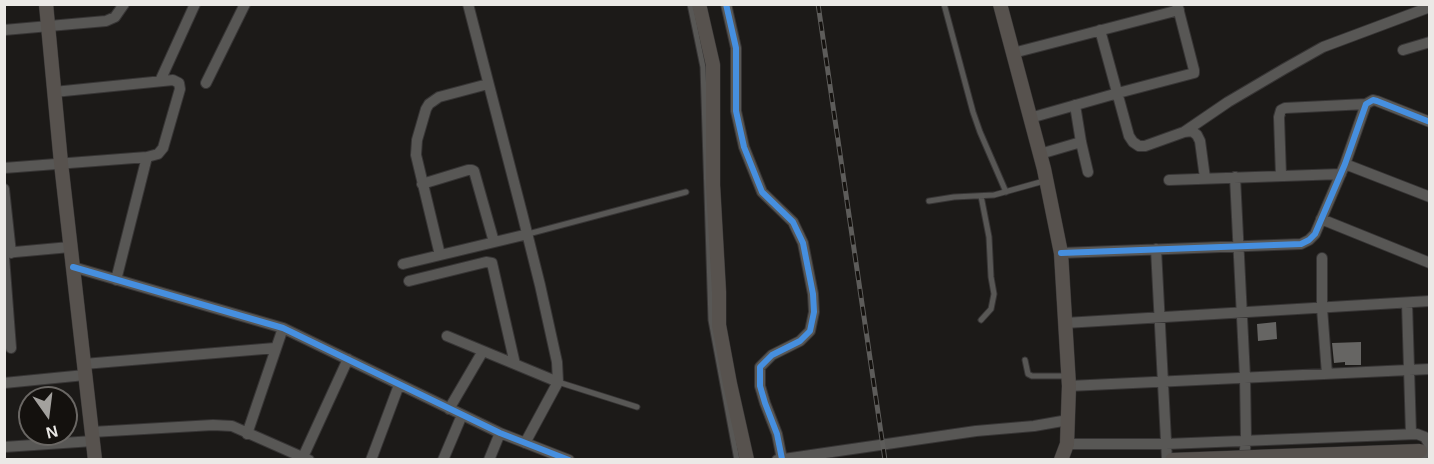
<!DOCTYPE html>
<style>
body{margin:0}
#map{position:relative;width:1434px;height:464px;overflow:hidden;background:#1c1a18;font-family:Helvetica,sans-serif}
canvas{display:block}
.frame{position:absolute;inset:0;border:6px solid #ebe9e6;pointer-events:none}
.north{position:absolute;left:18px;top:386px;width:60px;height:60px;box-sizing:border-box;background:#14110e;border:2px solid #6a6764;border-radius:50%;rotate:166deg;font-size:16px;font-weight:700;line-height:24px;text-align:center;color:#ebe9e6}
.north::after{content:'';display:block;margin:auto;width:21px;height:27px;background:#a3a19e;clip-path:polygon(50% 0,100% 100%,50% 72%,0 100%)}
</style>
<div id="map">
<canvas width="1434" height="464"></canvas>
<div class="frame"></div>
<div class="north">N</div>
</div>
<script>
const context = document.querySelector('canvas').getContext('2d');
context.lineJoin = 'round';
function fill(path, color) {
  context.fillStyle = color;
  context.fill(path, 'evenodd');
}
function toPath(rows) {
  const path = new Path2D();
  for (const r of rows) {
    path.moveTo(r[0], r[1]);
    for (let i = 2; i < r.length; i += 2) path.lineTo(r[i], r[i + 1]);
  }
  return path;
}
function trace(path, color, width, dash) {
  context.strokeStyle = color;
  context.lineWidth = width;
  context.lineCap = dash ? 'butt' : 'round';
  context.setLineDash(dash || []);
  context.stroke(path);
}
const building = toPath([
 [1276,322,1277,339,1258,341,1257,324],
 [1361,342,1361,365,1345,365,1345,362,1334,363,1332,343]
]);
const lane = toPath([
 [690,4,703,67,711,320,737,460],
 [944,4,973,112,980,132,1006,192],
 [981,196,989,237,991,277,994,294,991,309,981,320],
 [929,201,954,197,994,195,1044,181],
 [528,234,686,192],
 [1025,360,1028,374,1032,376,1067,376],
 [558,382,637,407]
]);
const street = toPath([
 [468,4,522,213,540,285,557,362,558,382,525,443],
 [726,4,736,48,736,111,744,147,762,192,793,222,803,243,813,294,814,312,810,331,800,341,772,355,760,367,760,386,765,403,777,434,782,459],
 [4,30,106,21,115,17,124,4],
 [1100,30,1129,136,1133,142,1139,146,1145,146,1184,132,1192,131,1197,135,1200,141,1205,178],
 [1403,50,1430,42],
 [1013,53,1179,10],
 [160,81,195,4],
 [206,83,245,4],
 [1075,105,1081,142,1088,172],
 [1030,118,1118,93,1194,73,1194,70,1177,4],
 [1184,132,1228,102,1284,69,1323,47,1430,7],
 [1040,154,1081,142],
 [1345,164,1430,197],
 [4,168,147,157,158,154,163,148,180,89,179,83,173,80,54,92],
 [1281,176,1279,117,1281,110,1285,108,1366,104],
 [1235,177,1245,377,1246,439,1244,460],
 [1169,180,1341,174],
 [422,184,468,170,472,170,474,171,494,242],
 [4,189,11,253],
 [1321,219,1430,263],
 [1156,249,1167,460],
 [4,253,70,247],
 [1061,253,1301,244,1309,240,1315,234,1345,164,1366,104,1373,100,1377,101,1430,122],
 [440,255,416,155,417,140,426,109,429,104,439,97,488,84],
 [4,257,11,348],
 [1322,258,1322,308,1327,374],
 [403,264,528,234],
 [73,267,283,328,500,433,569,460],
 [116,280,147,157],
 [409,281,486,262,492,263,515,364],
 [1407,303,1411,434],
 [1065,323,1430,301],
 [447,336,558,382],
 [84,364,275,348],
 [4,383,85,375],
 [1069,386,1430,369],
 [449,409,483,351],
 [92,432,213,425,232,426,309,460],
 [247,434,283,328],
 [1067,444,1166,444,1417,434,1425,437,1430,446],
 [4,447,93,441],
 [303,457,348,359],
 [371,460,399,385],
 [443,460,462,415],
 [489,460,500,433],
 [777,460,976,431,1034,426,1068,420],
 [1376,460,1418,457,1430,451]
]);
const secondary = toPath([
 [46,4,61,163,95,460],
 [699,4,713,65,713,185,719,292,719,325,730,384,747,460],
 [1000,4,1044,169,1061,253,1069,386,1067,444,1061,460]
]);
const rail = toPath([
 [818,4,885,460]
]);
const secondaryBridge = toPath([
 [1172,460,1420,451]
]);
const cycleway = toPath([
 [726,4,736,48,736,111,744,147,762,192,793,222,803,243,813,294,814,312,810,331,800,341,772,355,760,367,760,386,765,403,777,434,782,459],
 [1061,253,1301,244,1309,240,1315,234,1345,164,1366,104,1373,100,1377,101,1430,122],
 [73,267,283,328,500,433,569,460]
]);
fill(building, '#666563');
trace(lane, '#373535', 7);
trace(street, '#373535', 12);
trace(secondary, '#373535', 15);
trace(lane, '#585755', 5);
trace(street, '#585755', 10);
trace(secondary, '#57524e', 14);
trace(rail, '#5d5c5a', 5);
trace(rail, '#14110e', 3, [9]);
trace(secondaryBridge, '#373535', 15, []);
trace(secondaryBridge, '#57524e', 14);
trace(cycleway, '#468fdf', 6);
</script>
